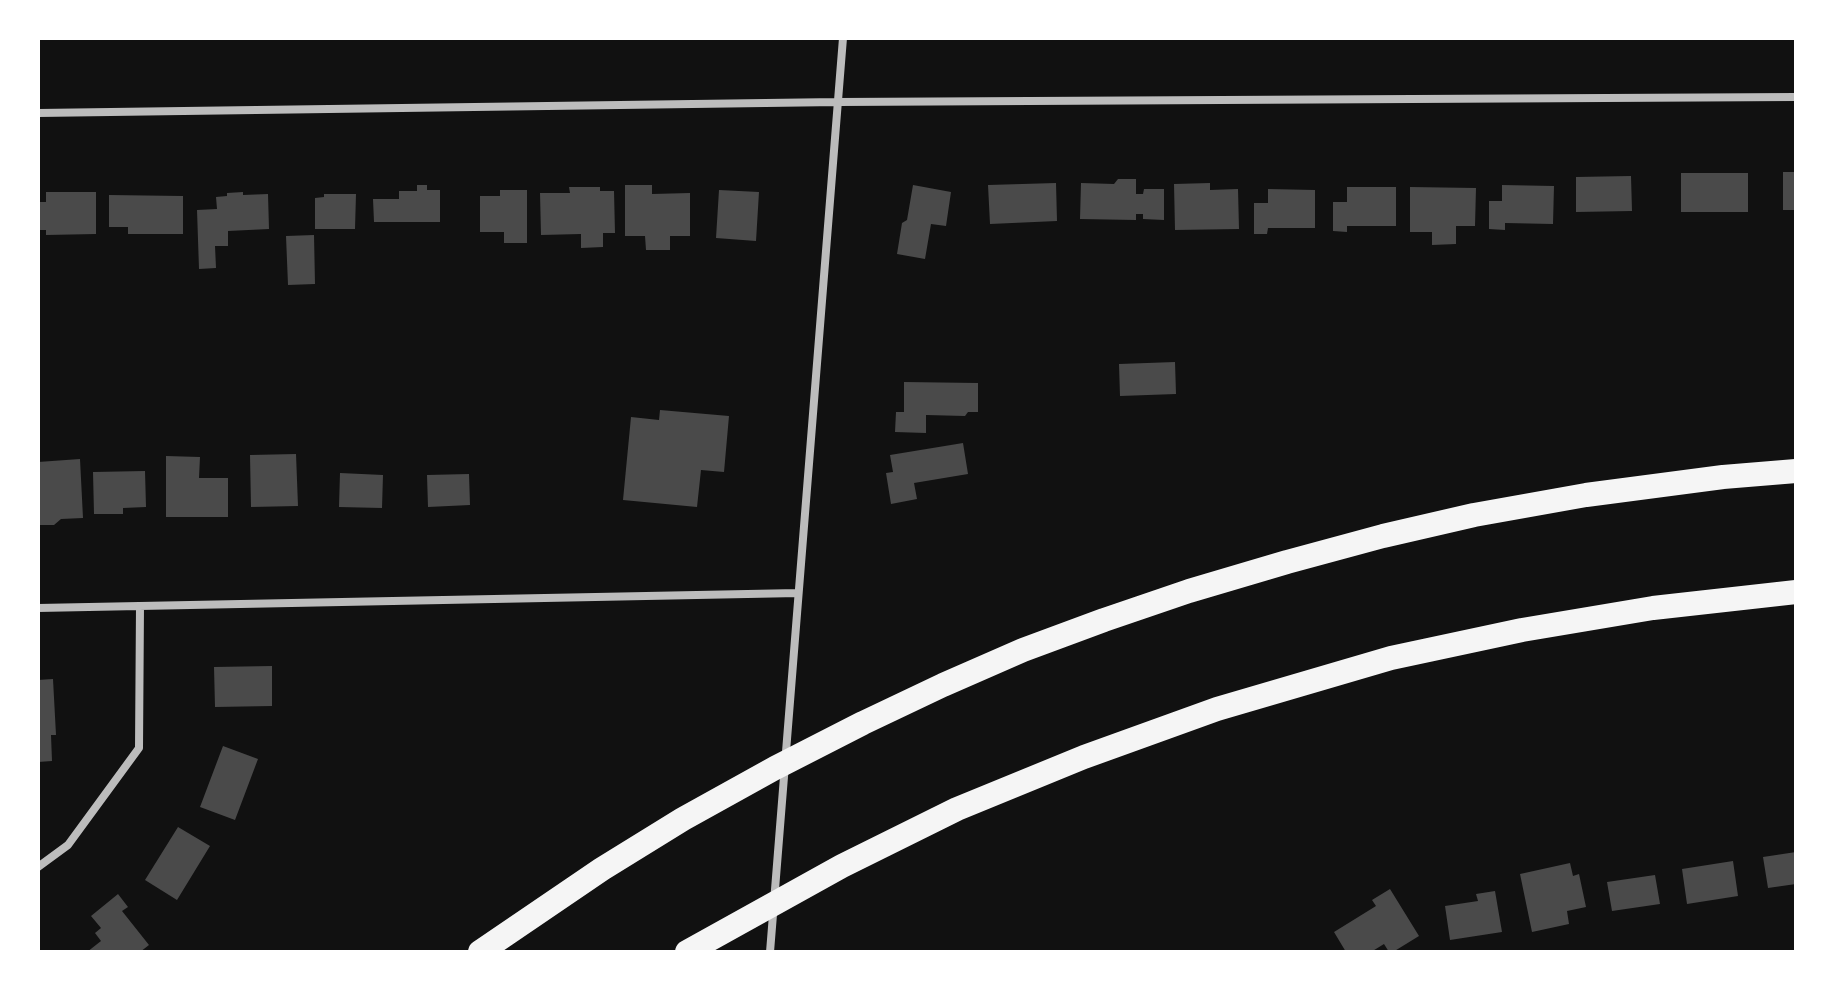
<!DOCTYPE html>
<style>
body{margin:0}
#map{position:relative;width:1834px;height:990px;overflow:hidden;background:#111;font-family:Commissioner,sans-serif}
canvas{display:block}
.frame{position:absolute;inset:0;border:40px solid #fff;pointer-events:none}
</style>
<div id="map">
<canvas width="1834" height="990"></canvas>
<div class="frame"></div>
</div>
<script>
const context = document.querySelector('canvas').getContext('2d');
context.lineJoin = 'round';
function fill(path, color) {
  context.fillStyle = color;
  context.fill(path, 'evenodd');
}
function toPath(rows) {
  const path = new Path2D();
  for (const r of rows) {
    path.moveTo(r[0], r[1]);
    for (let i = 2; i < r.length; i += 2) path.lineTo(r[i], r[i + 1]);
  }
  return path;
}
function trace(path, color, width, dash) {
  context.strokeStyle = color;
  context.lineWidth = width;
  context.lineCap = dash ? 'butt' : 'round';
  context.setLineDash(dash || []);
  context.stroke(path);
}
const building = toPath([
 [1783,172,1796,172,1796,210,1783,210],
 [1681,173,1748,173,1748,212,1681,212],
 [1631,176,1632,211,1576,212,1576,177],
 [1118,179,1136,179,1136,194,1143,194,1144,189,1164,189,1164,220,1143,219,1143,214,1136,214,1136,220,1080,219,1081,183,1114,184],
 [1056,183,1057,221,990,224,988,185],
 [1210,183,1210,190,1238,189,1239,229,1175,230,1174,184],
 [417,185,427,185,427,190,440,190,440,222,374,222,373,199,399,199,399,191,417,191],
 [625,185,652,185,652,194,690,193,690,236,670,236,670,250,646,250,645,236,625,236],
 [913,185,951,192,946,226,931,224,925,259,897,254,902,223,907,220],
 [1502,185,1554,186,1553,224,1505,223,1505,230,1489,229,1489,201,1502,201],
 [569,187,600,187,600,191,614,191,615,233,603,233,603,247,581,248,581,234,541,235,540,193,570,193],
 [1347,187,1396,187,1396,226,1347,226,1347,232,1333,231,1333,202,1347,202],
 [1410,187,1476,188,1475,226,1456,226,1456,244,1432,245,1432,232,1410,232],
 [1268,189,1315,190,1315,228,1268,228,1267,234,1254,234,1254,203,1268,203],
 [500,190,527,190,527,243,504,243,504,232,480,232,480,196,500,196],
 [719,190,759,192,756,241,716,238],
 [46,192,96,192,96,234,46,235,46,230,38,230,38,202,46,202],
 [243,192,243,195,268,194,269,229,228,231,228,246,215,246,216,268,199,269,197,210,217,209,216,197,227,196,227,193],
 [324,194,356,194,355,229,315,229,315,198,324,197],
 [109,195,183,196,183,234,128,234,128,227,109,227],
 [314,235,315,284,288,285,286,236],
 [1175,362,1176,394,1120,396,1119,364],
 [904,382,978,383,978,412,968,412,965,416,926,415,926,433,895,432,896,412,904,412],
 [660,410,729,416,724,472,701,470,697,507,623,500,631,417,659,420],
 [963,443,968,474,914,483,917,499,891,504,886,473,893,472,890,455],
 [296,454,298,506,251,507,250,455],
 [166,456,200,457,199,478,228,478,228,517,166,517],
 [80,459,83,518,61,519,54,525,40,525,38,521,38,462],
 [145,471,146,507,123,508,123,514,94,514,93,472],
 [340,473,383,475,382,508,339,507],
 [469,474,470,505,428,507,427,475],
 [272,666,272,706,215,707,214,667],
 [53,679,56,735,51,735,52,761,38,762,38,680],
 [223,746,258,759,235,820,200,807],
 [178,827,210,846,177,900,145,880],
 [1796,852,1796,884,1768,888,1763,857],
 [1733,861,1738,896,1687,904,1682,869],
 [1570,863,1573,876,1579,874,1586,907,1567,911,1569,924,1532,932,1520,874],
 [1655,875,1660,904,1612,911,1607,882],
 [1390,889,1419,936,1393,952,1389,952,1384,944,1371,952,1346,952,1334,932,1376,906,1372,900],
 [1495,891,1502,932,1450,940,1445,906,1478,901,1476,894],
 [118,894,128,907,122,911,149,945,140,952,87,952,101,941,95,933,101,928,91,916]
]);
const minor = toPath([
 [38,113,838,102,1796,97],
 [38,608,798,593],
 [38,867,68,845,139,748,140,606],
 [770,952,843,38]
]);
const motorway = toPath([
 [480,952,602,869,683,819,775,768,863,723,943,685,1023,650,1104,620,1189,591,1287,562,1383,536,1474,515,1586,495,1723,477,1796,471],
 [687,952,842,866,957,809,1084,757,1217,709,1391,658,1522,630,1653,608,1796,592]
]);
fill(building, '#4a4a4a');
trace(minor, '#bcbcbc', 8);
trace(motorway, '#f5f5f5', 24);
</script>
